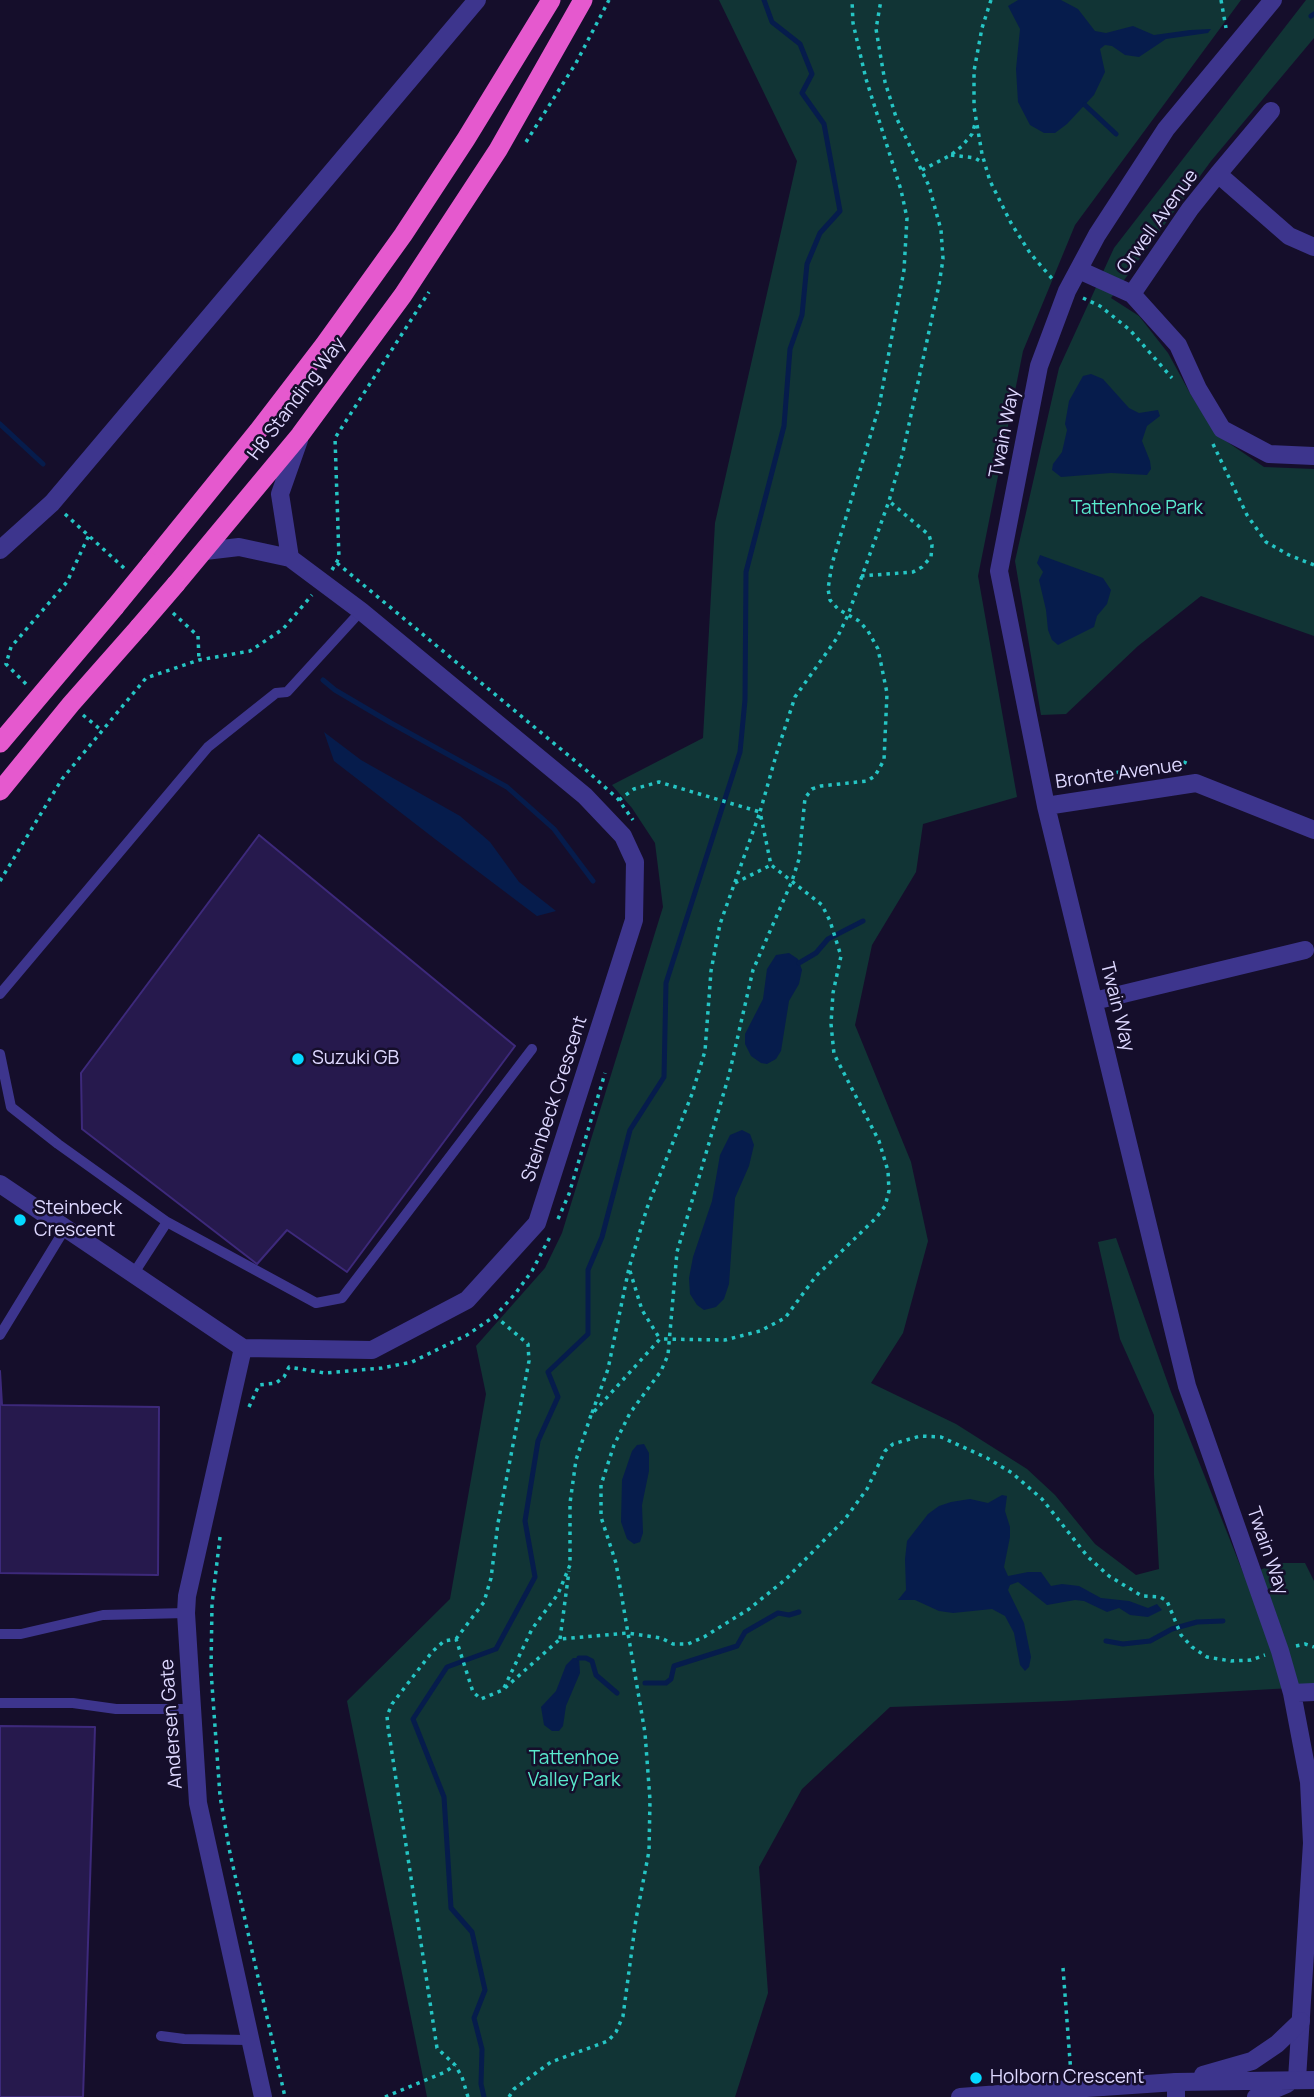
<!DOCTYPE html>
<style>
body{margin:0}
canvas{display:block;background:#150e2b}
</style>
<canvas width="1314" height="2097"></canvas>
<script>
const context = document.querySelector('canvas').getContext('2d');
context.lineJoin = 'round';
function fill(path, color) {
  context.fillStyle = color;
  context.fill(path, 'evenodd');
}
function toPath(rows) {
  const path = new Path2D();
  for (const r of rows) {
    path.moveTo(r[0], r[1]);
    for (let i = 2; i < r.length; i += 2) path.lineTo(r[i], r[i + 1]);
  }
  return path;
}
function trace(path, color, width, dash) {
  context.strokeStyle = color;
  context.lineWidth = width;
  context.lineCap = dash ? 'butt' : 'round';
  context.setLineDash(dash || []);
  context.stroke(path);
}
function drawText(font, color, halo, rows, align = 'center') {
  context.font = font + ' Manrope,sans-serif';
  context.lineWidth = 5;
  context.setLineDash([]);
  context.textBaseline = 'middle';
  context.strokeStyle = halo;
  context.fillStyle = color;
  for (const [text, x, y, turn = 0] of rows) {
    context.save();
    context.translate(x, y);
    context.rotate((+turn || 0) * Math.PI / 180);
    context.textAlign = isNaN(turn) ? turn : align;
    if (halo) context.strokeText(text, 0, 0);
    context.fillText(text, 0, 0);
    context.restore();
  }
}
const green = toPath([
 [719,0,1241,0,1075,225,1023,351,978,576,1017,797,923,824,916,872,872,945,855,1025,911,1162,928,1241,903,1333,871,1383,956,1424,1027,1469,1055,1495,1095,1544,1136,1575,1159,1569,1154,1475,1154,1415,1120,1339,1098,1242,1116,1238,1171,1392,1244,1575,1280,1563,1305,1563,1314,1581,1314,1685,1291,1688,1062,1701,890,1707,802,1789,759,1867,768,1993,735,2097,427,2097,347,1701,450,1599,486,1394,476,1346,545,1268,562,1233,663,907,655,843,632,808,612,785,703,738,715,523,797,161],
 [1306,0,1314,0,1314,38,1211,161,1111,298,1139,316,1168,353,1191,395,1217,435,1264,467,1314,469,1314,636,1201,596,1138,646,1066,714,1041,715,1015,561,1059,368,1114,248]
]);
const water = toPath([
 [1018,0,1061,0,1078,9,1095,31,1106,33,1133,26,1154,35,1190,30,1211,29,1208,33,1166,39,1139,57,1125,55,1112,46,1105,45,1100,49,1105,72,1094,95,1067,124,1055,133,1044,133,1030,125,1018,102,1016,69,1020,29,1008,6],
 [1091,374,1103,379,1129,408,1139,413,1158,410,1160,416,1147,426,1142,441,1150,461,1151,469,1147,475,1111,473,1061,477,1052,470,1053,464,1062,452,1067,430,1065,424,1069,401,1083,376],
 [1040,555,1103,578,1111,590,1107,604,1097,616,1094,627,1058,645,1052,640,1048,630,1046,610,1039,580,1043,572,1037,563],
 [324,732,361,760,460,816,490,842,519,882,556,911,537,916,435,839,334,761],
 [789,953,798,959,802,970,799,984,789,1001,781,1051,776,1059,767,1064,761,1063,751,1056,745,1044,745,1034,763,999,767,969,776,955],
 [742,1130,750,1134,754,1145,749,1166,735,1198,729,1284,724,1299,716,1307,704,1310,697,1305,690,1294,689,1278,693,1257,712,1201,720,1155,730,1135],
 [644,1444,649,1453,649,1471,642,1505,643,1533,640,1542,634,1544,627,1539,621,1522,622,1480,632,1451,637,1445],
 [1002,1495,1007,1496,1005,1511,1010,1527,1010,1537,1004,1567,1008,1576,1028,1572,1041,1572,1051,1586,1062,1584,1079,1586,1101,1598,1129,1601,1148,1608,1157,1604,1162,1610,1148,1617,1130,1615,1119,1608,1107,1612,1084,1601,1075,1600,1047,1605,1018,1582,1010,1585,1008,1590,1024,1623,1031,1657,1029,1667,1025,1671,1020,1665,1014,1633,1005,1616,992,1609,953,1613,939,1611,915,1600,898,1600,906,1590,905,1559,907,1541,928,1514,939,1506,951,1502,970,1499,988,1503],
 [573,1658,579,1658,580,1673,566,1706,563,1726,559,1731,552,1731,544,1725,541,1707,556,1691,566,1665]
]);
const stream = toPath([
 [1311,16,1314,14],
 [1085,105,1116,134],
 [0,424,43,464],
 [323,680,335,690,391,723,507,787,554,829,593,881],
 [799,963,816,953,828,939,863,921],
 [1106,1641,1123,1644,1150,1641,1172,1629,1197,1622,1223,1621],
 [579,1658,586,1658,592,1661,596,1675,617,1693],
 [645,1683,666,1683,671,1679,674,1666,737,1646,745,1632,778,1613,789,1615,799,1612],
 [484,2097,481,2084,482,2049,474,2018,485,1990,472,1932,451,1908,444,1797,413,1719,447,1667,496,1649,535,1577,525,1521,538,1441,558,1397,548,1372,588,1334,588,1270,602,1237,630,1130,664,1077,666,983,740,752,745,700,746,572,784,426,790,349,802,315,807,264,820,233,840,211,824,124,802,93,812,74,800,44,772,22,764,0]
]);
const building = toPath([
 [259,835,515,1046,347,1272,287,1230,257,1264,82,1129,81,1073,259,835],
 [0,1371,2,1405,159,1407,158,1575,0,1573,0,1371],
 [0,1726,95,1727,83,2097,0,2097,0,1726]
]);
const path = toPath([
 [991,0,982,28,974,71,974,107,982,154,990,181,1011,223,1030,253,1055,282],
 [1221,0,1226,28],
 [526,142,576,63,609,0],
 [951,155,975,158,983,163],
 [922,170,951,155,962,146,972,134,975,124],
 [1083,298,1100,306,1130,330,1172,378],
 [1213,444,1247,515,1266,542,1289,555,1314,565],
 [65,514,124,568],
 [337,563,586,770,618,799,633,820],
 [332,570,339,558,335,438,429,292],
 [861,576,913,572,922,567,931,557,932,545,929,535,889,501],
 [173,613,198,636,199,660],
 [26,684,6,664,11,647,67,582,89,535],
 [83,715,101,730],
 [1058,783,1181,761,1191,765],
 [0,881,62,779,146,678,199,660,250,651,283,629,312,595],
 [735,883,771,865],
 [558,1219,569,1194,605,1073],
 [630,1271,642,1310,660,1339],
 [249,1407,259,1385,276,1383,284,1377,289,1367,325,1373,382,1368,412,1362,467,1335,495,1316,515,1294,532,1271,551,1235],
 [592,1413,608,1369,629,1268,647,1208,692,1094,705,1051,711,971,720,924,760,812,659,782,634,789,619,800],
 [220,1537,212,1604,211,1671,220,1796,230,1853,285,2097],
 [456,1639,484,1602,491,1578,498,1523,529,1361,528,1344,495,1316],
 [560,1639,569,1571],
 [1296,1646,1305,1644,1314,1647],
 [505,1688,560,1639,627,1633,661,1638,673,1644,688,1644,704,1637,749,1609,786,1579,845,1519,867,1489,885,1451,893,1444,920,1436,941,1437,987,1458,1012,1473,1042,1499,1088,1557,1109,1576,1142,1596,1160,1597,1167,1601,1181,1635,1192,1647,1207,1657,1231,1661,1251,1660,1265,1655],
 [1063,1968,1071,2074],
 [385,2097,445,2072,455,2065],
 [468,2097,462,2077,455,2065,437,2048,388,1727,387,1716,392,1704,432,1652,444,1641,456,1639,473,1692,481,1699,503,1690,532,1629,558,1594,570,1565,570,1503,576,1460,591,1415,660,1339,725,1340,760,1331,785,1318,816,1276,876,1218,885,1206,889,1191,888,1171,879,1141,834,1054,831,1024,833,993,841,956,830,921,822,905,771,865,760,812,777,752,795,697,837,638,848,615,889,501,903,452,939,285,943,259,941,230,929,186,896,117,885,82,876,29,881,0],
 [509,2097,514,2089,551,2062,608,2041,616,2032,623,2016,636,1919,649,1851,650,1800,645,1733,616,1563,601,1517,601,1485,614,1445,630,1413,661,1371,668,1355,677,1252,729,1075,753,970,792,881,799,859,805,798,812,789,821,786,867,781,875,776,884,760,887,693,878,649,868,631,859,621,838,609,830,600,828,589,832,564,879,407,904,270,907,218,901,190,866,79,853,23,852,0]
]);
const service = toPath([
 [0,994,208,747,276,693,287,692,361,611],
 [0,1054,11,1107,58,1144,167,1222,316,1303,342,1298,532,1049],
 [134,1273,167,1222],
 [0,1335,66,1227],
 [0,1634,21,1634,103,1615,186,1613],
 [0,1703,73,1703,116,1709,190,1709],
 [161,2036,184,2039,249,2040]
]);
const minor = toPath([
 [1273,0,1166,129,1097,235,1067,291,1039,366,999,571,1046,806,1187,1386,1280,1651,1292,1693,1309,1782,1312,1843,1297,2079],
 [1218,174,1271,111],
 [1079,270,1132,294,1178,345,1198,389,1222,429,1269,454,1314,456],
 [1132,294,1190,209,1218,174,1289,236,1314,247],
 [0,550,52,503,477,0],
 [290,558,280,494,299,440],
 [1046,806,1196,783,1314,830],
 [1094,1001,1305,950],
 [0,1184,243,1348,372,1350,467,1300,537,1223,634,920,635,862,623,836,585,796,361,611,290,558,239,547,205,551],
 [243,1348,187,1596,186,1613,198,1803,263,2097],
 [1292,1693,1314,1692],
 [1176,2082,1176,2097]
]);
const tertiary = toPath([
 [1203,2075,1252,2061,1277,2044,1301,2021],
 [1102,2087,1176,2082,1314,2080],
 [960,2097,1040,2091],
 [1256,2097,1287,2084]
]);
const trunk = toPath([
 [151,563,258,431,324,345,403,235,466,139,551,0],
 [176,584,300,435,403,295,498,150,583,0],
 [0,743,115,607],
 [0,791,71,704,139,627]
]);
const tertiaryBridge = toPath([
 [1040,2091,1102,2087]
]);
const trunkBridge = toPath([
 [115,607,151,563],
 [139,627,176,584]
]);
const markers = [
 [298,1059,7,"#04d9ff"],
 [20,1220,7,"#04d9ff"],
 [976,2078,7,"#04d9ff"]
];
const streetNames = [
 ["Orwell Avenue",1158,222,-54],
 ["H8 Standing Way",297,399,-53],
 ["Twain Way",1005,433,-79],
 ["Bronte Avenue",1119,774,-8],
 ["Twain Way",1117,1007,76],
 ["Steinbeck Crescent",555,1099,-72],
 ["Twain Way",1267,1551,71],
 ["Andersen Gate",172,1724,-94]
];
const parkNames = [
 ["Tattenhoe Park",1137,509],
 ["Tattenhoe",574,1759],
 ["Valley Park",574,1781]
];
const poiNames = [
 ["Suzuki GB",312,1059],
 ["Steinbeck",34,1209],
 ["Crescent",34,1231],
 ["Holborn Crescent",990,2078]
];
fill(green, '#113435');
fill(water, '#061c4c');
trace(stream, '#061c4c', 5);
fill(building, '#26194d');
trace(building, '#3d297b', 2);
trace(path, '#25c5c4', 3.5, [3.5, 5]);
trace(service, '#3d358d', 10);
trace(minor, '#3d358d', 18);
trace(tertiary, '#3d358d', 18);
trace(trunk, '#e559ce', 19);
trace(tertiaryBridge, '#3d358d', 18);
trace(trunkBridge, '#e559ce', 19);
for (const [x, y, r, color] of markers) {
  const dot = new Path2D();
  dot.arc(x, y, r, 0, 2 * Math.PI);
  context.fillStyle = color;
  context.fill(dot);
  trace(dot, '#150e2b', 2.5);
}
drawText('19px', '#ded8ff', '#150e2b', streetNames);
drawText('19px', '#59eacd', '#150e2b', parkNames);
drawText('19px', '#ded8ff', '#150e2b', poiNames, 'left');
</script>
